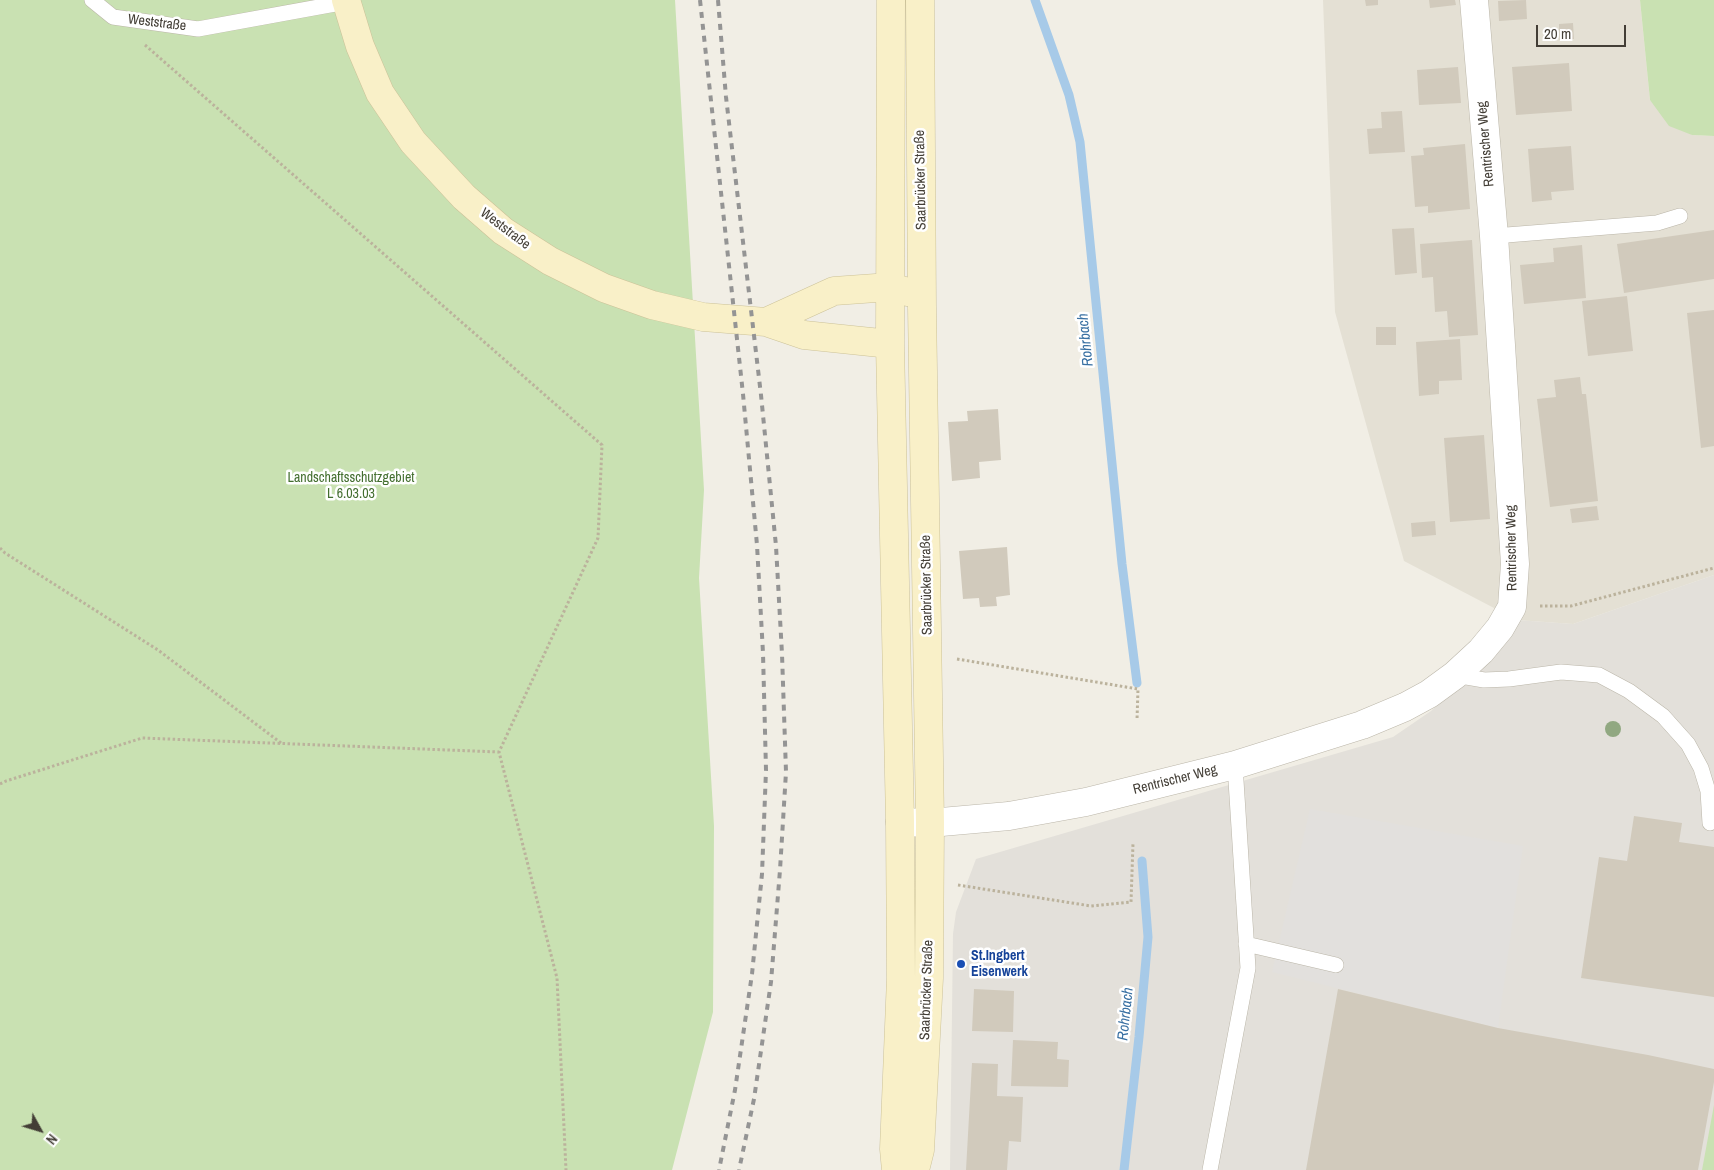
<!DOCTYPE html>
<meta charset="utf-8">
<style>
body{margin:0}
#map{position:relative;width:1714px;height:1170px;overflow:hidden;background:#f1eee5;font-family:"Archivo Narrow",sans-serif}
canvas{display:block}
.north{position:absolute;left:15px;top:1105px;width:50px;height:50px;-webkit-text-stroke:4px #fff;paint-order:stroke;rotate:129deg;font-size:14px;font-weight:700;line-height:20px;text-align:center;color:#433e36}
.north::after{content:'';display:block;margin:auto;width:18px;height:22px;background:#433e36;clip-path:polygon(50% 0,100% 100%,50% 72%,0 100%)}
.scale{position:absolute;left:1536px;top:25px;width:90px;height:22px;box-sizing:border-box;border:2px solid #433e36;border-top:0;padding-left:6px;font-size:15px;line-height:18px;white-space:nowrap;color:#433e36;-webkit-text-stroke:4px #fff;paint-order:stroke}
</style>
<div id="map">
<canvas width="1714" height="1170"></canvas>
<div class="north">N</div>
<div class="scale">20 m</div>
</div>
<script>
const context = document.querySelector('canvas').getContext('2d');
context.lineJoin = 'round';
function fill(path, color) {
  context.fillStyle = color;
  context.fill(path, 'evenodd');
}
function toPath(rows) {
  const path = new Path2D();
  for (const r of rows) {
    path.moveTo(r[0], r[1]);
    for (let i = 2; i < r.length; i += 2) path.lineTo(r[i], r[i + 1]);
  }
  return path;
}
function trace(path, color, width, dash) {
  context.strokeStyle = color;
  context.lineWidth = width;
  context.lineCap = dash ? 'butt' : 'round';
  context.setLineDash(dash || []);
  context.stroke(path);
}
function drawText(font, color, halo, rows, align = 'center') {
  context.font = font + ' "Archivo Narrow",sans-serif';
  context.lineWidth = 5;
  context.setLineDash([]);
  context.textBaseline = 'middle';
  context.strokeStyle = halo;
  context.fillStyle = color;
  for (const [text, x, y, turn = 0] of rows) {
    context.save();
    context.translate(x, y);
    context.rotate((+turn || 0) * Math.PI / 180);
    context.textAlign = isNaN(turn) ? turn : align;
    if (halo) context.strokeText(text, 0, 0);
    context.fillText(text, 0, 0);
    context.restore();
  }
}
const residential = toPath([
 [1323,0,1640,0,1650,100,1692,135,1714,136,1714,575,1573,624,1517,620,1404,561,1335,312]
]);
const industrial = toPath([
 [1714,575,1714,1170,950,1170,953,934,956,912,976,859,1393,737,1431,711,1472,671,1517,620,1573,624]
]);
const green = toPath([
 [0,0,675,0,704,490,699,578,714,826,713,1012,672,1170,0,1170],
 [1640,0,1714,0,1714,136,1692,135,1669,126,1650,100],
 [1714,1105,1714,1170,1702,1170]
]);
const parking = toPath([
 [1310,809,1523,846,1498,1028,1272,972]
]);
const stream = toPath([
 [1035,0,1069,95,1080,142,1122,564,1137,683],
 [1124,1170,1139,1037,1148,937,1142,861]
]);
const building = toPath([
 [1365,0,1378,0,1378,5,1366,6],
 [1429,0,1455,0,1456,5,1430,8],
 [1526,0,1527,19,1499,21,1498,1],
 [1573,23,1574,39,1559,40,1559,24],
 [1569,63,1572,111,1516,115,1512,67],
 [1458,67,1461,103,1419,105,1417,70],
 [1402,111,1405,152,1369,154,1367,129,1382,128,1381,112],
 [1465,144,1470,209,1428,213,1428,206,1415,207,1411,156,1424,155,1423,148],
 [1571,146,1574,190,1551,192,1552,200,1532,202,1528,149],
 [1414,228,1417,273,1395,275,1392,229],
 [1714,230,1714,279,1624,293,1617,244],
 [1472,240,1478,335,1449,337,1447,311,1435,312,1433,277,1422,278,1420,244],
 [1582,245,1586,298,1524,304,1520,265,1554,262,1553,248],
 [1627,296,1633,351,1588,356,1582,301],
 [1714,310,1714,446,1701,448,1687,313],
 [1376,327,1396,327,1396,345,1376,345],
 [1460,339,1462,380,1439,381,1439,394,1419,396,1416,342],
 [1580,377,1582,394,1586,394,1598,501,1550,507,1537,399,1556,397,1554,380],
 [998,409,1001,460,979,462,980,478,952,481,948,422,968,421,967,411],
 [1484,435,1490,519,1450,522,1444,438],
 [1597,506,1599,520,1572,523,1570,509],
 [1435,521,1436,535,1412,537,1411,523],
 [1007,547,1010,595,996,597,997,606,980,607,979,598,963,599,959,551],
 [1634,816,1682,823,1679,842,1714,847,1714,997,1581,978,1599,857,1627,861],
 [974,989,1014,991,1013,1032,972,1031],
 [1338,989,1498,1028,1648,1055,1714,1069,1714,1082,1698,1170,1306,1170],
 [1013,1040,1058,1042,1057,1059,1069,1060,1068,1087,1011,1086],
 [972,1063,998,1064,997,1096,1023,1097,1021,1142,1009,1141,1007,1170,966,1170]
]);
const path = toPath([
 [145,45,602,445,598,538,499,752,557,978,566,1170],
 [0,548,5,553,158,650,281,743],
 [1540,606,1571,606,1714,568],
 [957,659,1138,689,1137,720],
 [0,784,6,781,142,738,499,752],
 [958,885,1091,906,1131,902,1133,843]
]);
const service = toPath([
 [92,0,113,17,198,29,346,2],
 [1494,236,1657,223,1680,216],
 [1455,675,1484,680,1509,679,1561,672,1599,675,1629,691,1663,716,1688,744,1701,768,1708,791,1710,823],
 [1246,944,1336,965],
 [1210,1170,1248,968,1235,765]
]);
const minor = toPath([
 [900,822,930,823,1009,816,1086,802,1235,765,1362,725,1405,707,1429,694,1455,675,1481,651,1500,628,1512,607,1515,564,1494,236,1474,0]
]);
const secondary = toPath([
 [346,0,360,46,380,93,413,142,464,197,503,231,550,261,604,288,652,305,703,317,766,322,804,335,890,344],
 [891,0,890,344,900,822,901,978,894,1149,896,1170],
 [766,322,834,291,890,287,908,292],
 [915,1170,920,1150,929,978,930,823,922,307,920,0]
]);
const rail = toPath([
 [700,0,743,394,757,545,763,653,766,770,762,874,752,974,735,1090,719,1170],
 [718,0,726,97,761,395,776,546,782,654,786,772,780,870,771,982,754,1099,739,1170]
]);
const trees = [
 [1613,729]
];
const markers = [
 [961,964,5,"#1a4fb4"]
];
const streetNames = [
 ["Weststraße",157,23,7],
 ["Rentrischer Weg",1486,144,-95],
 ["Saarbrücker Straße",921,180,-91],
 ["Weststraße",505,229,37],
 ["Rentrischer Weg",1512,548,-91],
 ["Saarbrücker Straße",927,585,-91],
 ["Rentrischer Weg",1175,780,-14],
 ["Saarbrücker Straße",927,990,-88]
];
const parkNames = [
 ["Landschaftsschutzgebiet",351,478],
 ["L 6.03.03",351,494]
];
const transitNames = [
 ["St.Ingbert",971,956],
 ["Eisenwerk",971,972]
];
const waterNames = [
 ["Rohrbach",1086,340,-96],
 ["Rohrbach",1126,1014,-84]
];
fill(residential, '#e4e0d4');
fill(industrial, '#e3e0da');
fill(green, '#c9e1b2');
fill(parking, '#e2e0dd');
trace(stream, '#a7cae8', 9);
fill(building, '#d1cabc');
trace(service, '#bbb6a9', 16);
trace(minor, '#bbb6a9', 29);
trace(secondary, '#ccc299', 29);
trace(path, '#bbb29c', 3, [2.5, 2.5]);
trace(service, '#fff', 15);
trace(minor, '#fff', 28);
trace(secondary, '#f9f0c8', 28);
trace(rail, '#949494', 4, [6, 6]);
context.fillStyle = '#91a881';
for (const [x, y] of trees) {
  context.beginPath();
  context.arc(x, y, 8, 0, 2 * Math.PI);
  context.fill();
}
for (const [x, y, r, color] of markers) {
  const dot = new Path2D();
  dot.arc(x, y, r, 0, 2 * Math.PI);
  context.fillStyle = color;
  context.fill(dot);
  trace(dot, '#fff', 2);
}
drawText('14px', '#433e36', '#fff', streetNames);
drawText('14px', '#436e2f', '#fff', parkNames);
drawText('bold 14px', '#164399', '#fff', transitNames, 'left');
drawText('italic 15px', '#3a71a3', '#fff', waterNames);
</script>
